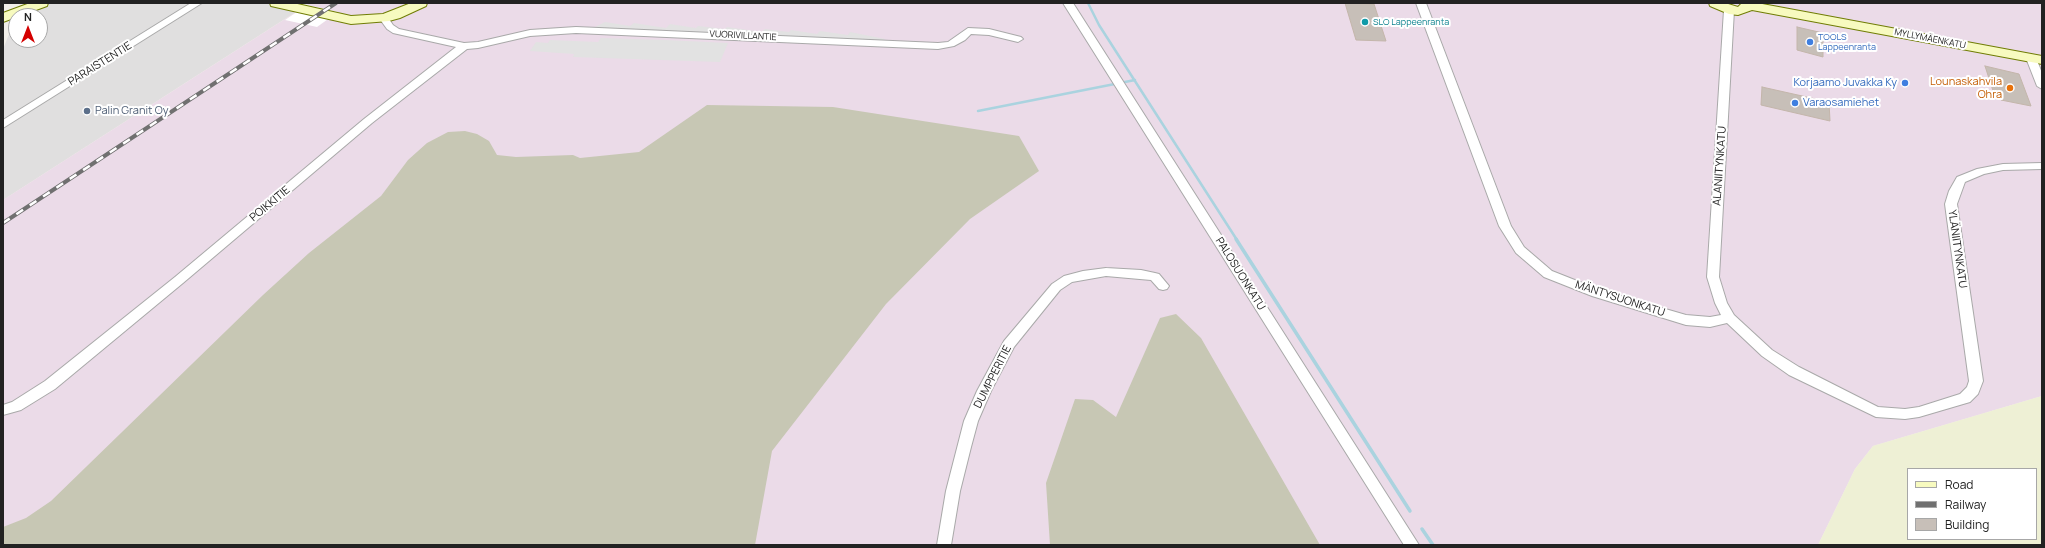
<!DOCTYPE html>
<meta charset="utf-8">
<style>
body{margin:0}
#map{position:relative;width:2045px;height:548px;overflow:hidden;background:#f2efe9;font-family:Manrope,sans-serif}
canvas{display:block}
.frame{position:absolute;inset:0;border:4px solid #222;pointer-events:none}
.legend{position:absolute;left:1907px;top:468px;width:130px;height:72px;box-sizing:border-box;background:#fff;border:1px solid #a7a7a7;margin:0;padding:5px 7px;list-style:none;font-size:12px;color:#222}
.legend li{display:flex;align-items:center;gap:8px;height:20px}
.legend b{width:20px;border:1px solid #a7a7a7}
.north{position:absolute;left:8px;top:8px;width:40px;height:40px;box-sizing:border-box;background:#fff;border:1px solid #a7a7a7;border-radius:50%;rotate:0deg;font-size:11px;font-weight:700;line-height:16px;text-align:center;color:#222}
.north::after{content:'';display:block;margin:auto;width:14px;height:18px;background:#d40000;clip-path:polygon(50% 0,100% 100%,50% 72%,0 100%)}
</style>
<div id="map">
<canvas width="2045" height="548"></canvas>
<div class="frame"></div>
<ul class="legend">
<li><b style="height:5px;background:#f7fabf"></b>Road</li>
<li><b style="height:5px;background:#707070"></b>Railway</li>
<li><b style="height:11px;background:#c7bfb8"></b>Building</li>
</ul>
<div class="north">N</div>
</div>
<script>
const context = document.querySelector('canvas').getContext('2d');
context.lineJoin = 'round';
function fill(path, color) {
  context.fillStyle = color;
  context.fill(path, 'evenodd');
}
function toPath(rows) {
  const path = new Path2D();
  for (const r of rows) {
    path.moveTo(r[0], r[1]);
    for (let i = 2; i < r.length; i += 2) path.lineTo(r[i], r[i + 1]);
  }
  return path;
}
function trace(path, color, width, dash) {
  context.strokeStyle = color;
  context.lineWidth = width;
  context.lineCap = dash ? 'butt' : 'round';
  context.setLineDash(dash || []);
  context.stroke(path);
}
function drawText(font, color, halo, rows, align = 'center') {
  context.font = font + ' Manrope,sans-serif';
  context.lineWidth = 4;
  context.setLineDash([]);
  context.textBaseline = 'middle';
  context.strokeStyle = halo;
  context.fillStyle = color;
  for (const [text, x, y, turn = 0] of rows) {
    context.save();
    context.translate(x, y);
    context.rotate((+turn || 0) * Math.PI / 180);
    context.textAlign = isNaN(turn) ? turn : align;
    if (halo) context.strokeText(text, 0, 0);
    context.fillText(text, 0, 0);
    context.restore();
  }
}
const residential = toPath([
 [43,3,277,3,302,8,3,200,3,49,16,17,16,40,40,40,40,16,16,16]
]);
const industrial = toPath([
 [310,3,2042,3,2042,396,1873,446,1855,469,1818,545,3,545,3,200]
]);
const construction = toPath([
 [707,105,833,107,1019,136,1039,171,970,219,886,304,772,451,755,545,3,545,3,527,26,518,51,501,263,295,309,253,381,196,408,160,427,143,448,132,465,131,477,134,489,141,497,155,516,157,573,155,580,158,639,152],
 [1176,314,1201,338,1320,545,1050,545,1046,483,1075,399,1093,400,1116,417,1160,318]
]);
const farmland = toPath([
 [2042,396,2042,545,1818,545,1855,469,1873,446],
 [1908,469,2036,469,2036,539,1908,539]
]);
const parking = toPath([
 [605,22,630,26,634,23,666,28,670,24,696,28,698,26,725,29,727,27,762,32,765,29,789,32,791,30,817,34,820,31,848,35,850,32,885,39,884,41,593,28],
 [601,38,666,40,728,43,720,62,573,57,574,54,530,51,536,42,548,43,550,40,598,42]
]);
const pier = toPath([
 [307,5,338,12,317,27,285,20]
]);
const streamFar1 = toPath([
 [1088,3,1099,25,1237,240],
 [978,111,1135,80]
]);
const stream = toPath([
 [1236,239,1410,511],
 [1422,529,1433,545]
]);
const building = toPath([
 [1345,3,1374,4,1386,41,1356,40,1345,3],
 [1797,27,1823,33,1823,57,1797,50,1797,27],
 [1985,66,2019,74,2031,106,2001,100,2000,98,1995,97,1985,66],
 [1762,87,1829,102,1830,121,1761,105,1762,87]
]);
const minor = toPath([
 [191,3,202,3,3,128,3,120,191,3],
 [1063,3,1073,3,1419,545,1404,545,1063,3],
 [1416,3,1426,3,1511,226,1524,247,1552,271,1600,290,1686,315,1710,317,1721,315,1715,303,1707,277,1724,10,1726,8,1732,8,1734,10,1719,277,1727,303,1734,315,1772,350,1799,367,1878,407,1905,409,1919,407,1960,394,1967,387,1969,381,1945,204,1949,191,1957,177,1977,169,2003,164,2042,163,2042,169,2003,170,1984,174,1965,182,1957,204,1983,381,1978,394,1970,402,1919,417,1905,419,1876,417,1789,375,1762,356,1727,323,1710,327,1686,325,1592,296,1544,277,1516,253,1499,226,1416,3],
 [384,15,387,16,393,25,399,29,464,43,478,42,530,30,576,27,938,43,948,42,968,28,989,29,1021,37,1023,39,1018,42,989,35,971,34,965,40,954,46,938,49,576,33,530,36,478,48,467,49,372,123,183,283,55,389,21,410,3,415,3,405,12,402,45,381,175,277,364,119,456,47,393,33,387,29,379,18,384,15],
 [2031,55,2036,58,2042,73,2042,89,2037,86,2026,58,2031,55],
 [1106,268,1141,270,1155,273,1159,274,1169,286,1167,289,1163,290,1159,289,1151,280,1106,276,1072,282,1060,290,1014,347,991,391,978,421,971,447,960,491,951,545,937,545,946,491,964,421,977,391,1004,341,1052,284,1064,276,1083,271,1106,268]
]);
const secondary = toPath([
 [30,3,48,3,47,6,3,22,3,13,30,3],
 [270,3,293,3,351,16,383,14,411,3,427,3,426,6,400,18,389,21,351,24,271,6,270,3],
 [1709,3,1725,3,1738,7,1742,3,1757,3,2042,56,2042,64,1752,10,1738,15,1729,14,1710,6,1709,3]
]);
const rail = toPath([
 [3,223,336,3]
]);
const markers = [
 [1365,22,4,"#0f9aa8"],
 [1810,42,4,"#3f7fe0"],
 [1905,83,4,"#3f7fe0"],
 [2010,88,4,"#e8710a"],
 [1795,103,4,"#3f7fe0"],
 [87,111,4,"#5c6f8a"]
];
const farCulturenames = [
 ["SLO Lappeenranta",1373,22]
];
const farStreetnames = [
 ["VUORIVILLANTIE",743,36,3],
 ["MYLLYMÄENKATU",1930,39,11]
];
const farShopnames = [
 ["TOOLS",1818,37],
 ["Lappeenranta",1818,47]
];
const streetNames = [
 ["PARAISTENTIE",100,64,-32],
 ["ALANIITYNKATU",1720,166,-86],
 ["POIKKITIE",270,204,-40],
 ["YLÄNIITYNKATU",1957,249,82],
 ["PALOSUONKATU",1240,274,58],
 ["MÄNTYSUONKATU",1620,299,18],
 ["DUMPPERITIE",993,377,-63]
];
const foodNames = [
 ["Lounaskahvila",2002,82],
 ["Ohra",2002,95]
];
const shopNames = [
 ["Korjaamo Juvakka Ky",1897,83],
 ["Varaosamiehet",1803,103,"left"]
];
const serviceNames = [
 ["Palin Granit Oy",95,111]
];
fill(residential, '#e0dfdf');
fill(industrial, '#ebdbe8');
fill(construction, '#c7c7b4');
fill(farmland, '#eef0d5');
fill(parking, '#e2e2e2');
fill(pier, '#fff');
trace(streamFar1, '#aad3df', 2.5);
trace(stream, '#aad3df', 3.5);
fill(building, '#c7bfb8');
trace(building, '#c4b6ab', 1);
trace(minor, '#a9a9a9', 2);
trace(secondary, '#707d05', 2);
fill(minor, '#fff');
fill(secondary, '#f7fabf');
trace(rail, '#707070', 4);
trace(rail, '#fff', 2.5, [8]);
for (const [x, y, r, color] of markers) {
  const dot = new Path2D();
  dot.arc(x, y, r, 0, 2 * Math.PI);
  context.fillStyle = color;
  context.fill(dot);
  trace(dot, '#fff', 1.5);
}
drawText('9px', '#0d838f', '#fff', farCulturenames, 'left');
drawText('9px', '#222', '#fff', farStreetnames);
drawText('9px', '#366cbe', '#fff', farShopnames, 'left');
drawText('11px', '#222', '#fff', streetNames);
drawText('11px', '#c56008', '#fff', foodNames, 'right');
drawText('11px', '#366cbe', '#fff', shopNames, 'right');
drawText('11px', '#4e5e75', '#fff', serviceNames, 'left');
</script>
